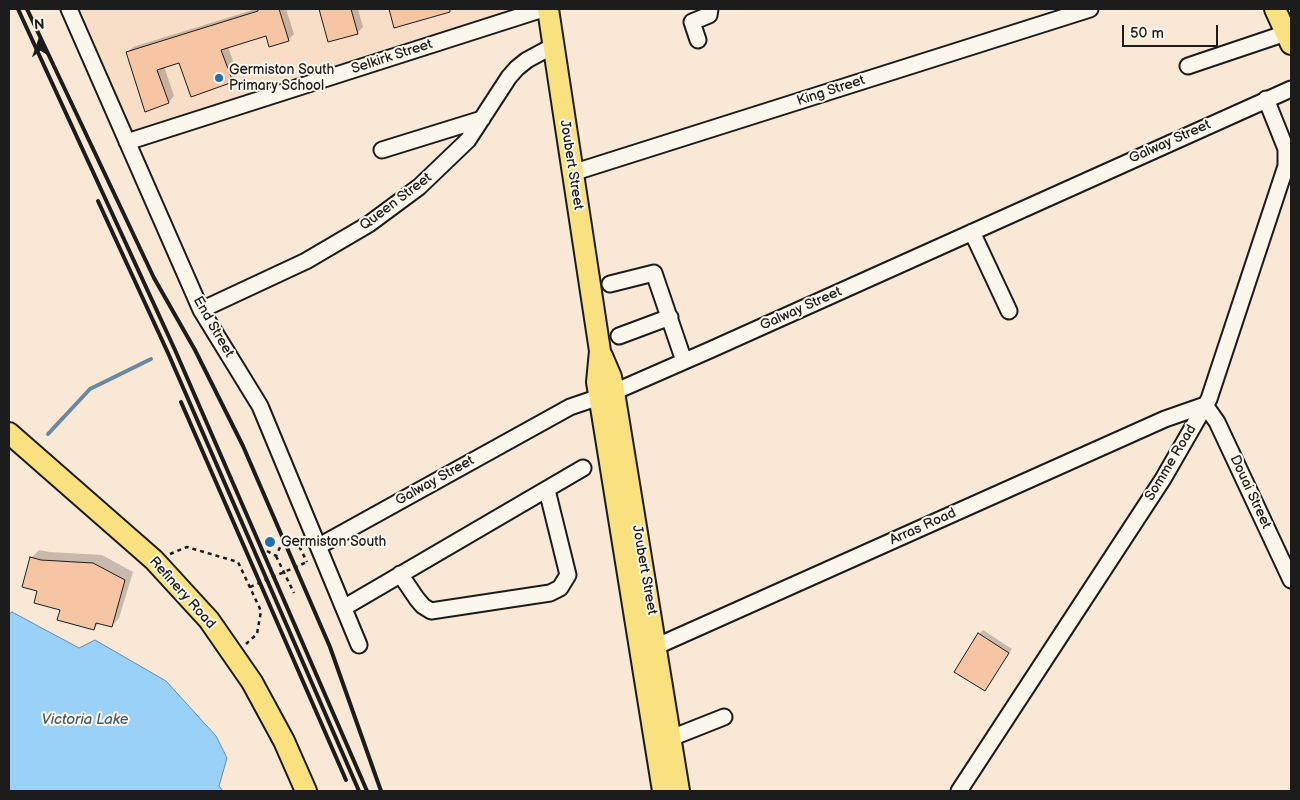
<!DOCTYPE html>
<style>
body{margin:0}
#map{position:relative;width:1300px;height:800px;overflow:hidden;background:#f9e8d6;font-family:"Balsamiq Sans",sans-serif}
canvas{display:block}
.frame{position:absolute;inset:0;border:10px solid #1c1c1c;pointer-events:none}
.north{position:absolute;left:15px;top:15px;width:50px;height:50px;-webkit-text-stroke:4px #fbf7ec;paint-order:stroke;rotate:357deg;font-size:14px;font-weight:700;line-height:20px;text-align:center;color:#1c1c1c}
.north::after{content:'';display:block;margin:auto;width:18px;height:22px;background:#1c1c1c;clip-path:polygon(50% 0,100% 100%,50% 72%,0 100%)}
.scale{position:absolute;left:1122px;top:25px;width:96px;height:22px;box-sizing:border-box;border:2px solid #1c1c1c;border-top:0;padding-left:6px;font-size:15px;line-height:18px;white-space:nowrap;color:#1c1c1c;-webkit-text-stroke:4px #fbf7ec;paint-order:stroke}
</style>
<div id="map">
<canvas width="1300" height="800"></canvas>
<div class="frame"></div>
<div class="north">N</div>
<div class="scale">50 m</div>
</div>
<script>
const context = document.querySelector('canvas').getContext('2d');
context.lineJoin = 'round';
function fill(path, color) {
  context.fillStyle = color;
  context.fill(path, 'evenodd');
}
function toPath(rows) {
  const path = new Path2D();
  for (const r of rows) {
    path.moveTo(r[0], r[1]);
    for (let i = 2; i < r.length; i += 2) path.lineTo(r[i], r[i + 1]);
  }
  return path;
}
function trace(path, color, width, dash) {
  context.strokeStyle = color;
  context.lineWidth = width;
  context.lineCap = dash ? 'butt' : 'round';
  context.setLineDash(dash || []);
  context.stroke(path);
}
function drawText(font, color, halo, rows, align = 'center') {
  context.font = font + ' "Balsamiq Sans",sans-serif';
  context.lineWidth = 4;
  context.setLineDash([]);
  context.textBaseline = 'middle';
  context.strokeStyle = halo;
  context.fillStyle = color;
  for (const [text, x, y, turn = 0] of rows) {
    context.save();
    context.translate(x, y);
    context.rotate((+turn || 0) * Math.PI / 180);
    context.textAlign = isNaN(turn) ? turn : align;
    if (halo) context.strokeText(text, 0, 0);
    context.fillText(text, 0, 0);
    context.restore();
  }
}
const built = toPath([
 [71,9,545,9,129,143]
]);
const water = toPath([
 [12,612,79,648,95,640,166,681,216,736,227,758,219,786,223,791,9,791,9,614,12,612]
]);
const shadow = toPath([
 [256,9,286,9,294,34,288,40,267,35,228,47,238,75,232,81,180,61,164,66,174,96,169,102,145,110,127,53,133,47],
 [320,9,358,9,363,27,357,33,329,41],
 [390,9,455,9,395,26],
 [39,550,50,552,102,555,133,572,119,618,112,626,100,622,94,629,61,609,39,590,31,558],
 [983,630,1012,649,985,689,979,634]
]);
const stream = toPath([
 [48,434,90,389,151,359]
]);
const building = toPath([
 [258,9,279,9,289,41,269,47,266,36,221,50,233,82,191,97,179,63,157,70,169,103,145,112,126,52,258,11,258,9],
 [319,9,351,9,358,34,328,42,319,9],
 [389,9,450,9,450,12,394,28,389,9],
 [30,557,41,560,93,563,125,580,112,627,96,623,94,630,57,620,60,610,34,603,37,591,22,587,30,557],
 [978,633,1009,653,985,691,954,672,978,633]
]);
const path = toPath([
 [302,541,298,544,307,562],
 [267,551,276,556,281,545],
 [170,554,187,547,238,562,261,611,257,634,246,644],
 [276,556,294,593]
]);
const minor = toPath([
 [69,9,201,310,260,406,359,645],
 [698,40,692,22,709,15,710,9],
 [1188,66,1286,33],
 [127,142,543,9],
 [382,150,482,119],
 [572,173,1090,9],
 [972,232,1009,311],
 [610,284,654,273,684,361],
 [201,310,306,261,369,224,392,207,419,187,468,140,509,77,517,68,527,60,553,46],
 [619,336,670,317],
 [319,546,570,407,614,392,710,350,1291,89],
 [400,574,417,599,423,606,431,611,550,593,560,588,568,575,547,490],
 [345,607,583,468],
 [646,651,1165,419,1205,405,1217,422,1291,580],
 [671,738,724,717],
 [959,791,1163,479,1209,399,1286,166,1286,149,1266,99]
]);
const major = toPath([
 [548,9,600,351,597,382,663,791],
 [1275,9,1291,44],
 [602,356,611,377,614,392,679,791],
 [9,433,154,560,209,620,252,682,284,741,306,791]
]);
const rail = toPath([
 [18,9,175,350,367,791],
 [27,9,154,278,195,350,243,446,330,647,381,791],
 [98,201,168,353,359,791],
 [181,402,346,780]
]);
const pathBridge = toPath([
 [250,587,307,562]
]);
const markers = [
 [219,78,5,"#1f6fb2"],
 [270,542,6,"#1f6fb2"]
];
const streetNames = [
 ["Selkirk Street",392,57,-18],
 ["King Street",831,91,-18],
 ["Galway Street",1170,142,-24],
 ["Joubert Street",571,165,81],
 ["Queen Street",396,202,-37],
 ["Galway Street",801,309,-24],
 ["End Street",213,327,60],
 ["Somme Road",1171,463,-59],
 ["Galway Street",435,481,-29],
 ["Douai Street",1250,492,65],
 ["Arras Road",923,527,-24],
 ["Joubert Street",644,570,80],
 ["Refinery Road",182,593,48]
];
const poiNames = [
 ["Germiston South",229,70],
 ["Primary School",229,86],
 ["Germiston South",281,542]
];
const waterNames = [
 ["Victoria Lake",85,720]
];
fill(built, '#f8dec7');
fill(water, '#9ad1f9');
trace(water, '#6889a1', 1);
fill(shadow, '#0003');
trace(stream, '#6889a1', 4);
fill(building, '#f5c5a4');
trace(building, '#1c1c1c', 1);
trace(minor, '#1c1c1c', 19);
trace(major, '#1c1c1c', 24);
trace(path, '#1c1c1c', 2.5, [4, 4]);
trace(minor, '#fbf7ec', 15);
trace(major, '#fae180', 20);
trace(rail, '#1c1c1c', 4);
trace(pathBridge, '#1c1c1c', 2.5, [4, 4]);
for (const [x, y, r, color] of markers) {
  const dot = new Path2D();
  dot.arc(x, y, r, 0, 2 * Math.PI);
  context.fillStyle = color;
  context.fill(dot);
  trace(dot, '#fbf7ec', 2);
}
drawText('14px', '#1c1c1c', '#fbf7ec', streetNames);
drawText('14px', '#1c1c1c', '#fbf7ec', poiNames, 'left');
drawText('italic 15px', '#485b69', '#fbf7ec', waterNames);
</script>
